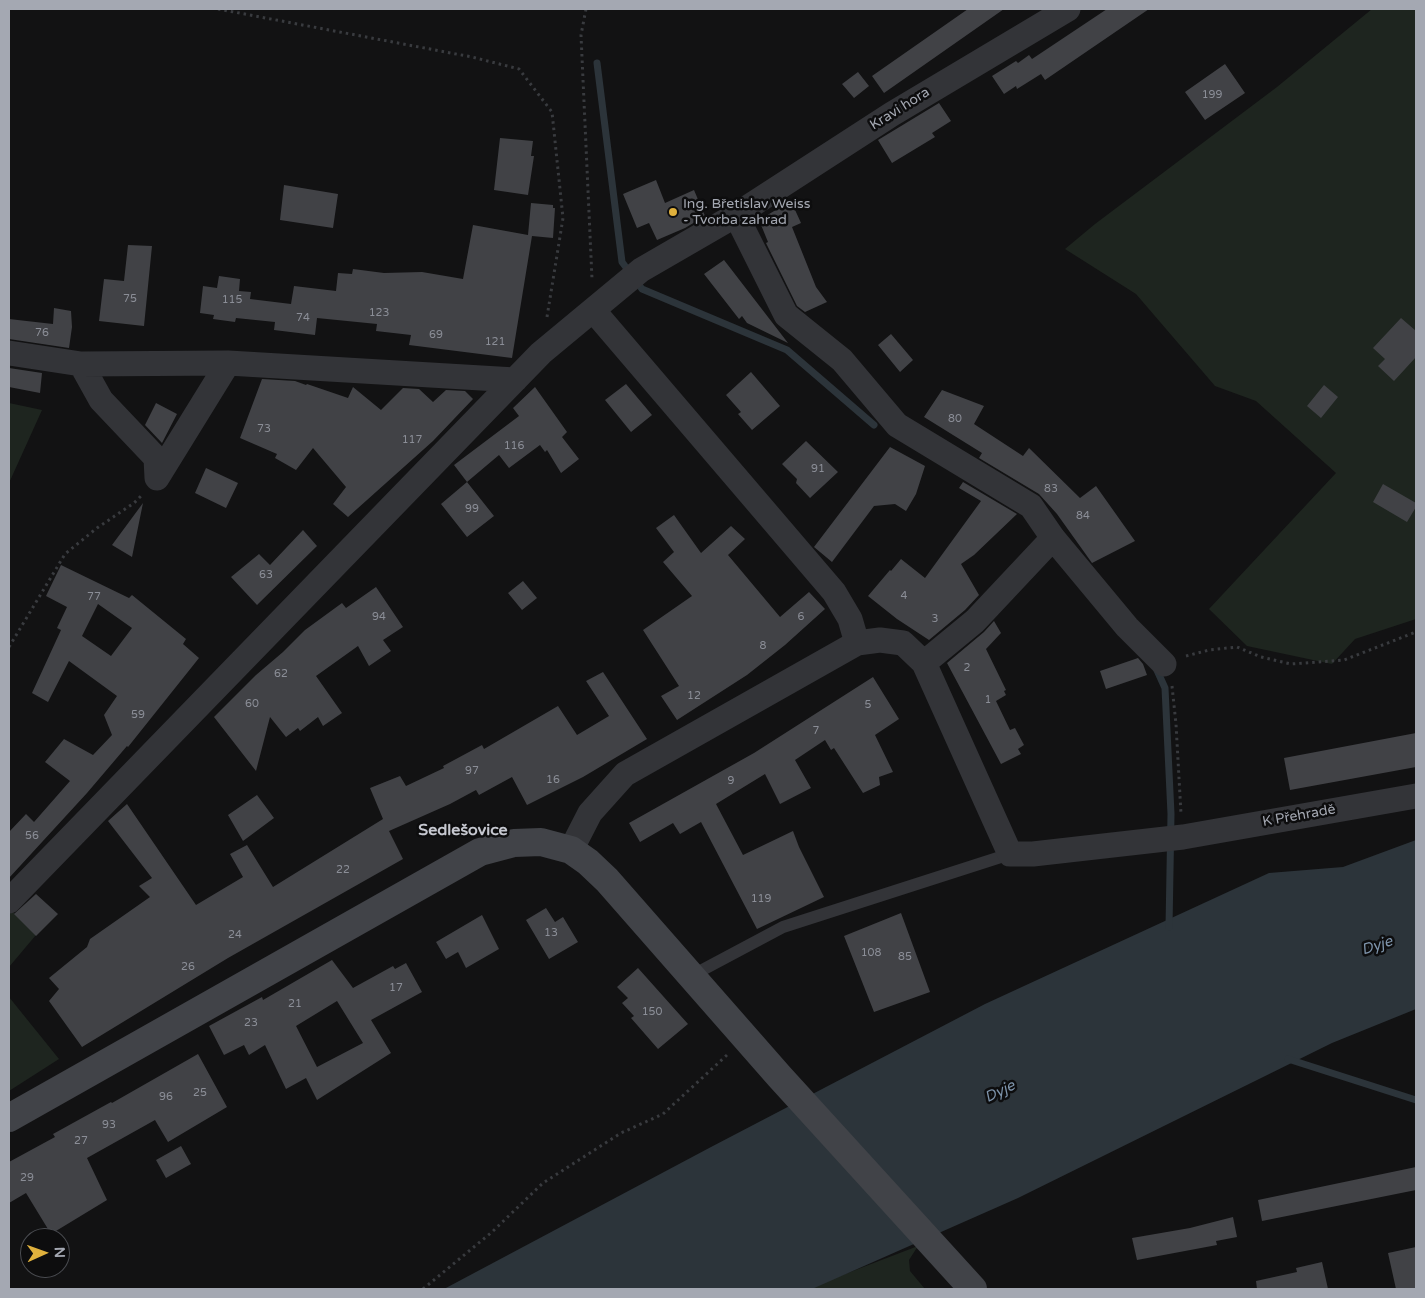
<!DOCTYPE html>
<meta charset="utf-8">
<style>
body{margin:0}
#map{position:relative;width:1425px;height:1298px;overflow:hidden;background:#121213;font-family:"Varela Round",sans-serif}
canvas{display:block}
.frame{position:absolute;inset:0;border:10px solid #a4a8b2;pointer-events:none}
.north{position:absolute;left:20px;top:1228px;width:50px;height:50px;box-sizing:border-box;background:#0d0d0e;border:1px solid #494b50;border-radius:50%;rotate:88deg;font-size:14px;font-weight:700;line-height:20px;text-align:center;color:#a4a8b2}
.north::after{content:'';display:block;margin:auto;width:18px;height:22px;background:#e0b13d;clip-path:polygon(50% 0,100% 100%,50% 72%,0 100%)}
</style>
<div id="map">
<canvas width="1425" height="1298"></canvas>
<div class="frame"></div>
<div class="north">N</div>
</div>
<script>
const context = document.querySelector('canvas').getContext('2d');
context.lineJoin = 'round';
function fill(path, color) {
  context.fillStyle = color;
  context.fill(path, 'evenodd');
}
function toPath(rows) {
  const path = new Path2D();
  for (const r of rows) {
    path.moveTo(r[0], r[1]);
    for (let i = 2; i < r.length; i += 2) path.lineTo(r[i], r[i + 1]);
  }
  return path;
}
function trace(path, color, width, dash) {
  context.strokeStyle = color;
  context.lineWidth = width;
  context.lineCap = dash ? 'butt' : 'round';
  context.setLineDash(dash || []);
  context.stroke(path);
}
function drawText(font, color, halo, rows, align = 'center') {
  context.font = font + ' "Varela Round",sans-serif';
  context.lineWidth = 5;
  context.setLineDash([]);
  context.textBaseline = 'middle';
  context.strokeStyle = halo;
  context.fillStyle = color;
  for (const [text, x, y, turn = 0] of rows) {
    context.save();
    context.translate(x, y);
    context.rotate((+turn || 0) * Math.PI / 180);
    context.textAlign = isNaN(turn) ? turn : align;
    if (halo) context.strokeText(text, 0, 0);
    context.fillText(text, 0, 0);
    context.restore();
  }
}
const green = toPath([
 [1372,9,1416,9,1416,619,1355,639,1332,664,1247,646,1209,609,1336,473,1256,401,1215,386,1136,294,1065,249,1095,224,1277,87],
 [9,403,42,410,9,483],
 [12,911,36,935,9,967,9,914],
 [9,997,59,1059,9,1091],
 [918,1246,909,1260,910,1271,925,1289,806,1289]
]);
const water = toPath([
 [1416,840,1416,1009,1332,1043,1018,1198,812,1289,444,1289,711,1147,985,1004,1269,873,1343,867]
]);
const stream = toPath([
 [597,63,622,262,642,289,787,350,874,425],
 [1156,668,1165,688,1171,814,1169,927],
 [1288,1059,1416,1100]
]);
const building = toPath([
 [968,9,1004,9,884,93,872,76],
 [1107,9,1149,9,1045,80,1041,74,1017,89,1016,86,1004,94,992,76,1016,61,1018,63,1029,55,1032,59],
 [1225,64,1245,93,1205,120,1185,92],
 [858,72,869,86,854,98,842,84],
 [939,103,951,121,932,133,935,137,892,163,878,140],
 [500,138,533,141,531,156,534,156,528,195,494,190],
 [656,180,665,203,694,190,705,216,685,228,657,240,649,223,637,228,623,194],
 [284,185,338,194,333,228,280,220],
 [791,201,801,223,792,227,816,287,827,302,805,312,797,306,766,243,768,242,759,220],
 [531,203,553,205,553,208,555,208,553,238,532,236,512,358,409,345,411,335,376,331,377,324,317,318,315,335,274,330,275,322,236,318,235,322,213,319,214,315,200,313,203,286,217,288,219,276,240,279,239,291,251,292,250,299,291,304,294,286,336,291,338,273,352,274,353,269,384,273,422,272,463,279,473,225,528,235],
 [128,245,152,246,144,326,99,321,104,279,124,281],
 [724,260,731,269,788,343,747,323,742,316,739,319,704,274],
 [54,308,71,311,72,327,69,348,9,339,9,319,53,324],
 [1401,318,1416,331,1416,357,1394,381,1378,366,1385,359,1373,348],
 [891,334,913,360,900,372,878,345],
 [9,368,42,373,40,393,9,387],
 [751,372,780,406,752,430,738,414,741,412,726,395],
 [262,379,295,381,306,385,307,384,348,398,353,387,381,410,403,388,419,389,433,402,446,390,465,391,473,399,433,441,348,517,333,504,346,487,313,448,296,470,275,458,277,454,240,438],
 [626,384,652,415,631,432,605,400],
 [1324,385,1338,397,1321,418,1307,406],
 [535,387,567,432,562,437,579,459,561,473,547,450,545,452,540,445,509,468,499,455,467,482,454,465,519,416,513,408],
 [942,390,984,406,974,424,1023,456,1029,448,1080,498,1096,486,1135,541,1092,563,1057,514,1039,494,979,458,982,453,924,417],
 [156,403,177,414,162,443,145,425],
 [806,441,838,472,810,498,796,483,797,479,782,464],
 [890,447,925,466,916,494,906,511,895,504,874,506,832,562,814,547],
 [206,468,238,483,226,508,195,493],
 [467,482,494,516,467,537,441,504],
 [963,482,1017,514,974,555,961,564,979,595,965,610,929,640,897,619,868,596,890,570,891,571,901,559,925,578,981,501,959,488],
 [1383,484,1416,503,1416,507,1407,522,1373,502],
 [143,503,132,557,112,545],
 [674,515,701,553,731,526,745,539,728,555,780,617,809,592,825,609,785,645,747,675,677,720,661,696,679,686,643,630,692,596,663,562,674,552,656,528],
 [303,530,317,546,257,605,231,577,259,554,270,565],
 [61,565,129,598,132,595,186,639,183,644,199,658,128,747,127,746,87,793,9,878,9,832,26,814,34,822,70,781,45,762,64,739,93,755,112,735,104,715,117,696,69,661,48,702,32,693,61,630,57,628,67,607,46,596],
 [98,604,132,628,111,656,82,636],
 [523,581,537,598,522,610,508,593],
 [376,587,403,627,383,640,391,651,369,666,358,646,316,676,342,713,323,726,318,717,300,731,298,728,286,737,270,717,256,771,214,717,256,675,283,652,305,630,342,603,346,608],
 [994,621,1001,633,986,649,1006,690,1004,691,1006,695,996,701,1010,730,1015,728,1024,745,1018,749,1021,754,1001,764,947,663,984,632],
 [1138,658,1143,664,1147,675,1106,689,1100,671],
 [603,672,647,739,583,777,527,805,512,777,479,795,476,790,450,804,389,831,403,859,228,958,82,1047,49,1001,59,989,49,978,87,947,90,939,150,897,139,886,152,878,108,821,127,804,196,905,243,877,230,854,247,845,273,887,383,819,370,788,400,776,406,786,444,768,443,766,482,745,484,749,558,706,577,735,609,716,586,681],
 [873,677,899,719,875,735,893,772,879,777,880,785,863,793,834,748,831,750,825,740,795,760,811,788,780,804,765,774,716,804,743,855,793,831,799,847,824,897,757,929,701,822,680,834,673,823,640,842,629,823,754,753],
 [1416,733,1416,767,1290,790,1284,758],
 [257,795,274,818,243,841,228,815],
 [36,894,58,914,36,936,14,914],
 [546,908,555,922,563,917,578,942,549,959,526,920],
 [901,913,930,992,874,1012,844,936],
 [482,915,499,949,466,968,458,952,446,959,436,942],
 [332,960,353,988,393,966,395,969,406,963,422,992,371,1020,391,1053,317,1100,306,1078,286,1089,265,1045,249,1055,244,1045,224,1055,209,1026,262,997,263,1000],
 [337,1001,363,1043,317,1067,296,1026],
 [638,968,688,1024,658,1049,631,1018,634,1016,622,1003,628,998,617,987],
 [198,1054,227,1107,168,1142,155,1120,87,1158,107,1200,51,1234,26,1193,9,1203,9,1162,55,1137,53,1134,111,1102,112,1103],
 [181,1146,191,1164,166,1178,156,1160],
 [1416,1167,1416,1190,1262,1221,1258,1200],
 [1233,1217,1237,1237,1216,1241,1217,1245,1137,1260,1132,1238,1190,1228],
 [1416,1247,1416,1289,1396,1289,1388,1253],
 [1322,1262,1328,1289,1257,1289,1256,1281,1297,1272,1296,1268]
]);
const path = toPath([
 [218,9,472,57,519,69,552,112,563,218,547,317],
 [586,9,581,35,592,279],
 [9,647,65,554,97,528,134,503,142,495],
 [1186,656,1209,650,1237,647,1261,657,1291,664,1344,660,1416,632],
 [1172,686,1176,724,1181,814],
 [423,1289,492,1232,543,1183,621,1133,663,1114,727,1055]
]);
const lane = toPath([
 [691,976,783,927,1010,854]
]);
const street = toPath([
 [736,215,786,315,842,360,897,425,1031,506,1053,538,1127,627,1164,664],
 [593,310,834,592,850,619,857,643],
 [9,353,81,364,228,363,515,380],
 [81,364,101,400,156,458,157,478,228,363],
 [924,663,975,621,1053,538],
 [571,850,590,813,625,774,857,643,880,640,903,643,924,663,1010,854,1033,854,1183,837,1416,796],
 [9,901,541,353,641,270,736,215,892,114,1068,9]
]);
const secondary = toPath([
 [9,1118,480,852,514,843,541,842,571,850,588,862,607,880,779,1076,973,1289]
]);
const markers = [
 [673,212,5,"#e0b13d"]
];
const numberNames = [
 ["199",1212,95],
 ["75",130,299],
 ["115",232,300],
 ["123",379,313],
 ["74",303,318],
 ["76",42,333],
 ["69",436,335],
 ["121",495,342],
 ["80",955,419],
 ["73",264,429],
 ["117",412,440],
 ["116",514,446],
 ["91",818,469],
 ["83",1051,489],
 ["99",472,509],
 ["84",1083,516],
 ["63",266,575],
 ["4",904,596],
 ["77",94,597],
 ["94",379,617],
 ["6",801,617],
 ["3",935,619],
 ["8",763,646],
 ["2",967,668],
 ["62",281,674],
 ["12",694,696],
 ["1",988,700],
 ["60",252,704],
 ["5",868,705],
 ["59",138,715],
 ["7",816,731],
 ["97",472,771],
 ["16",553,780],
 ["9",731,781],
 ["56",32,836],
 ["22",343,870],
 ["119",761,899],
 ["13",551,933],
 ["24",235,935],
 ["108",871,953],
 ["85",905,957],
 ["26",188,967],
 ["17",396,988],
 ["21",295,1004],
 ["150",652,1012],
 ["23",251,1023],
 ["25",200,1093],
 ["96",166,1097],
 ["93",109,1125],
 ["27",81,1141],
 ["29",27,1178]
];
const streetNames = [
 ["Kraví hora",900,109,-32],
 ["K Přehradě",1299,816,-10]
];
const poiNames = [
 ["Ing. Břetislav Weiss",683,204],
 ["- Tvorba zahrad",683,220]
];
const waterNames = [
 ["Dyje",1377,946,-18],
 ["Dyje",1000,1092,-26]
];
const quarterNames = [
 ["Sedlešovice",463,831]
];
fill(green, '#1e251f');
fill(water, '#2c343a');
trace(stream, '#2c343a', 7);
fill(building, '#414246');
trace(path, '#393b3f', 3, [2.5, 4]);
trace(lane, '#333438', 12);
trace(street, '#333438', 25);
trace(secondary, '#414348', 28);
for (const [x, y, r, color] of markers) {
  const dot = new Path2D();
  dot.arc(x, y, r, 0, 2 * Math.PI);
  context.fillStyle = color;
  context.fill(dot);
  trace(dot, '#0d0d0e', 2);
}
drawText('11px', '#8b8e97', null, numberNames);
drawText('14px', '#a4a8b2', '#0d0d0e', streetNames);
drawText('14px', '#a4a8b2', '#0d0d0e', poiNames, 'left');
drawText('italic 15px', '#7e94ab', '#0d0d0e', waterNames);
drawText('bold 16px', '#c5c7cf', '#0d0d0e', quarterNames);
</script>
